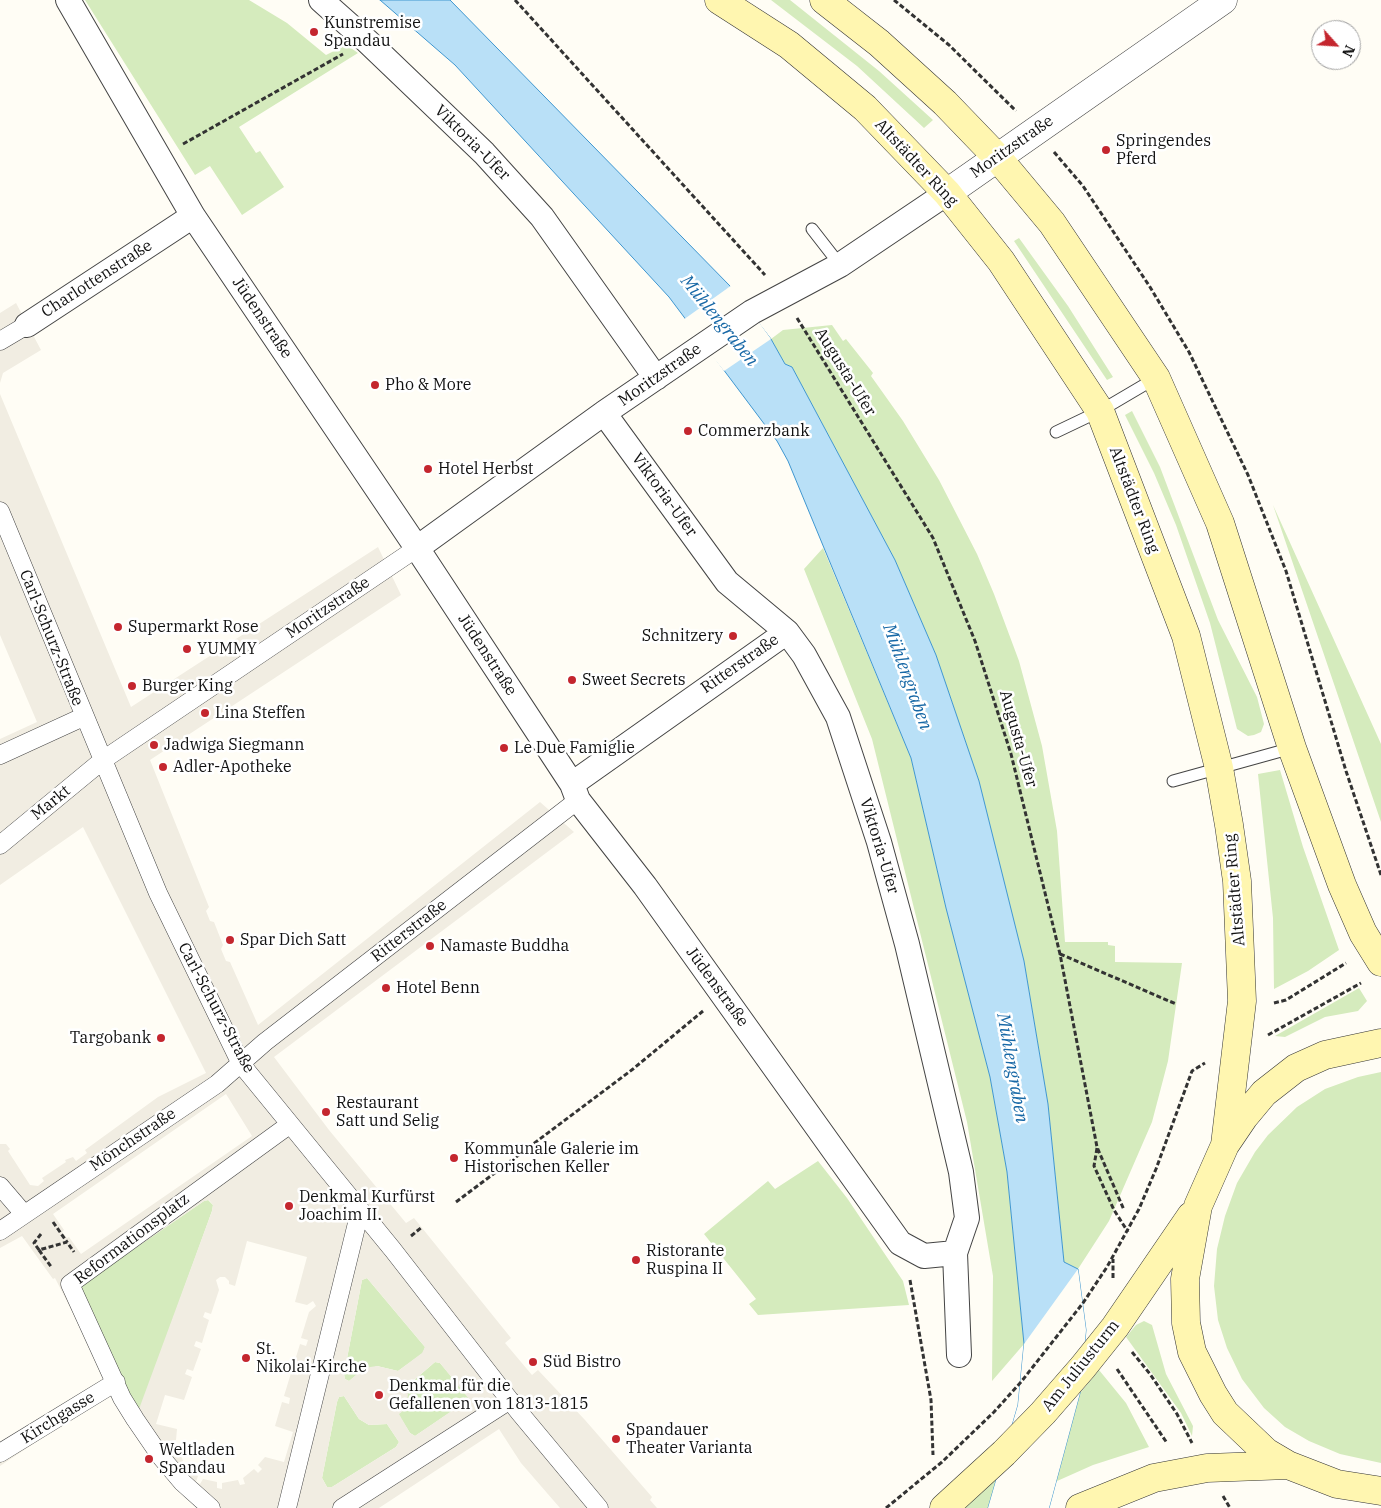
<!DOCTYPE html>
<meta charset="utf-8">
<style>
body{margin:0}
#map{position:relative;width:1381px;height:1508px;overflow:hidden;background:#fffdf5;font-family:"IBM Plex Serif",serif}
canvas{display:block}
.north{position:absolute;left:1311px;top:20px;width:50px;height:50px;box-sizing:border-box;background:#fff;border:1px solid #a0a0a0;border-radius:50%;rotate:116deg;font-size:14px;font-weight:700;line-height:20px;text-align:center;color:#111}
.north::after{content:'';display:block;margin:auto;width:18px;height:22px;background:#c4262e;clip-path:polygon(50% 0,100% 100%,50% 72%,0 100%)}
</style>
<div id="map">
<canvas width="1381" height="1508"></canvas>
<div class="north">N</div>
</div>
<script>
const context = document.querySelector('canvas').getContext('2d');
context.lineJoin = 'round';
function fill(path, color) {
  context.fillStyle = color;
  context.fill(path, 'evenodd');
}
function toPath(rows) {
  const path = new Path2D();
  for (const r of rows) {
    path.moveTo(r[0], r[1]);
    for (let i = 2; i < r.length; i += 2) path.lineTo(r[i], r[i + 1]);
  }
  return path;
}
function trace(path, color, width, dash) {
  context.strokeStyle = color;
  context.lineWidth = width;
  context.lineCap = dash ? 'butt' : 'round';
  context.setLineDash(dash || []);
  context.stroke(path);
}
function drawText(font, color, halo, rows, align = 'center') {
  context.font = font + ' "IBM Plex Serif",serif';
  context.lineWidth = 5;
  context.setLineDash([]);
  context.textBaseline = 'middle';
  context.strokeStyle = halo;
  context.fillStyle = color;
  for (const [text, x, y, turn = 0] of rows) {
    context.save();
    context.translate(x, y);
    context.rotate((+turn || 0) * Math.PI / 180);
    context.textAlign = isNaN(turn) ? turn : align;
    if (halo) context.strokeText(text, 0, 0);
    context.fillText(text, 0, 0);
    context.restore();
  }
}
const green = toPath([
 [85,0,249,0,287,23,326,55,334,51,341,41,358,53,239,127,256,153,260,151,284,187,242,215,210,166,195,175],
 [771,0,790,0,879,71,933,120,924,128,857,66],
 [1019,238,1068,306,1113,377,1107,380,1014,241],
 [832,325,843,341,846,339,873,373,871,376,903,421,939,480,977,554,994,594,1019,661,1042,746,1057,831,1065,942,1108,942,1108,945,1115,946,1115,962,1182,963,1168,1061,1152,1122,1109,1221,1078,1269,1064,1262,1048,1104,1024,961,979,781,936,655,895,560,792,367,785,364,771,339,783,330],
 [1132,411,1160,467,1218,620,1257,697,1264,724,1261,732,1254,735,1248,736,1237,729,1210,623,1176,525,1154,473,1125,415],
 [1273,505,1381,744,1381,822],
 [823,548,911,758,946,908,990,1077,1007,1172,1024,1344,992,1381,993,1276,967,1122,872,739,804,569],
 [1280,770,1303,847,1339,950,1308,971,1274,989,1273,918,1258,774],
 [1359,988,1367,1001,1358,1011,1325,1017,1285,1037,1275,1036],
 [1381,1072,1381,1463,1340,1454,1309,1441,1285,1427,1264,1408,1242,1379,1227,1348,1218,1320,1214,1286,1217,1249,1225,1216,1237,1183,1255,1152,1268,1135,1297,1107,1325,1089,1358,1077],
 [818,1161,847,1198,903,1281,909,1305,758,1315,749,1304,756,1299,704,1234,768,1181,775,1189],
 [208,1200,213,1205,212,1211,140,1410,136,1407,79,1292,83,1284,204,1201],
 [367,1278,425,1347,423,1353,398,1371,377,1366,358,1374,349,1381,345,1379,344,1374,362,1280],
 [1144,1321,1152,1325,1166,1374,1193,1426,1192,1436,1181,1413,1126,1337,1136,1325],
 [435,1362,440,1363,470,1399,415,1436,410,1433,398,1414,404,1410,406,1387],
 [1099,1370,1126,1403,1149,1447,1093,1465,1037,1490,1009,1508,963,1508,1076,1398],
 [344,1396,359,1419,369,1425,387,1424,399,1442,396,1447,332,1487,327,1487,322,1478,337,1402,339,1397]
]);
const plaza = toPath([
 [16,303,41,350,3,373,0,383,0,313],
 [0,394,131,707,378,547,401,595,150,760,209,907,206,911,210,921,214,922,223,945,221,949,226,961,230,962,258,1025,540,802,574,832,274,1057,329,1130,406,1223,414,1218,511,1338,505,1343,532,1375,538,1370,585,1420,652,1497,650,1500,657,1508,560,1508,521,1463,499,1429,379,1508,200,1508,110,1393,0,1466,0,1443,107,1380,55,1278,53,1279,22,1236,0,1248,0,1144,6,1144,10,1149,8,1151,30,1185,38,1186,44,1181,42,1178,66,1162,65,1160,73,1157,76,1161,87,1153,85,1150,158,1097,206,1073,83,827,0,885,0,739,37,722,0,635],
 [226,1094,252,1136,81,1254,69,1237,67,1238,62,1232,64,1230,53,1214],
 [209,1200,213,1205,212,1211,139,1409,136,1407,79,1292,83,1284,204,1201],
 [247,1241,307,1257,295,1302,307,1305,313,1301,316,1306,309,1312,301,1338,308,1340,306,1346,300,1344,293,1367,299,1370,298,1375,291,1373,284,1396,290,1398,289,1404,282,1402,275,1426,293,1432,284,1462,265,1457,258,1465,262,1469,258,1473,254,1469,243,1478,245,1484,240,1485,238,1480,222,1483,222,1489,217,1488,217,1482,203,1479,200,1484,196,1482,198,1476,186,1466,182,1469,178,1465,183,1461,178,1446,172,1447,170,1441,176,1440,177,1429,156,1424,165,1395,184,1400,192,1377,185,1374,187,1369,193,1371,201,1349,194,1346,196,1341,202,1343,209,1320,203,1317,205,1312,211,1314,219,1290,216,1280,220,1277,225,1277,229,1281,229,1284,235,1286],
 [367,1278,425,1347,422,1353,398,1371,377,1366,364,1368,349,1381,345,1379,344,1374,362,1280],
 [435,1362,440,1363,469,1399,415,1436,410,1433,399,1414,404,1410,407,1402,408,1394,406,1387],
 [344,1396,359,1419,369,1425,387,1424,399,1442,396,1447,332,1487,327,1487,322,1478,337,1402,339,1397]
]);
const water = toPath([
 [380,0,450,0,730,286,771,339,785,364,792,367,895,560,936,655,979,781,1024,961,1048,1104,1064,1262,1078,1269,1086,1330,1080,1393,1049,1508,988,1508,1018,1405,1024,1344,1007,1172,990,1077,946,908,911,758,788,461,777,441,669,297,455,65,380,0]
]);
const pier = toPath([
 [732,285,771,339,724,371,683,320],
 [1078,1269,1086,1330,1080,1393,1049,1508,988,1508,1018,1405,1024,1344]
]);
const path = toPath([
 [515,0,765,275],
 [894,0,949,45,1016,111],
 [183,144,343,54],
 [1054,152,1083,186,1150,287,1189,352,1248,475,1286,571,1346,771,1381,875],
 [797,318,933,538,975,641,1011,754,1060,954,1097,1147,1124,1210],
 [1060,954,1176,1004],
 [1274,1003,1286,1000,1346,963],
 [1268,1035,1361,983],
 [1097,1148,1094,1166,1114,1210,1128,1232],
 [456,1202,633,1069,703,1011],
 [53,1222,67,1242],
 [41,1234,34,1243,39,1250,67,1242,74,1252],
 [411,1236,422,1227],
 [39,1250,52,1268],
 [1113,1278,1113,1259],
 [910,1280,931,1400,933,1455],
 [1132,1352,1150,1374,1177,1414,1192,1443],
 [1117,1369,1167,1443],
 [1223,1496,1230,1508],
 [886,1508,942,1462,994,1412,1021,1382,1083,1303,1107,1267,1139,1209,1156,1169,1192,1071,1205,1063]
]);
const service = toPath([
 [812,229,840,265],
 [1056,432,1100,411,1156,378],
 [1173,781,1292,748]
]);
const pedestrian = toPath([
 [0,341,27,325],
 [0,511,158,893,241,1064,393,1250,519,1412,599,1508],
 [0,755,83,717],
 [0,845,103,760,417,548],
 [0,1186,24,1214],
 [0,1231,217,1084,265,1042,578,800],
 [0,1453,116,1382],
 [211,1508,182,1482,161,1457,135,1419,122,1398,70,1284,289,1125],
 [287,1508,360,1211],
 [342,1508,510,1400]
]);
const minor = toPath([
 [68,0,193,216,417,548,572,784,578,800,645,886,900,1243,924,1256,955,1253],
 [321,0,367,41,484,153,542,217,656,378],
 [27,325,193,216],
 [604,413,727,582,787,632,804,655,838,717,879,842,907,944,961,1172,967,1218,955,1253,959,1355],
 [417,548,604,413,752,312,840,265,947,193],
 [572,784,787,632]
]);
const tertiary = toPath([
 [947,193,1223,0]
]);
const secondary = toPath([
 [719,0,789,45,865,108,947,193,1001,261,1100,411,1186,636,1219,768,1229,825,1237,881,1242,1001,1225,1145],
 [824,0,879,43,945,103,997,157,1052,223,1156,378,1220,523,1292,748,1342,885,1363,933,1381,962],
 [1381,1043,1325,1055,1296,1068,1264,1093,1244,1117,1225,1145,1198,1206,1185,1279,1186,1323,1192,1352,1213,1394,1225,1413,1266,1452,1288,1465,1337,1484,1381,1491],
 [944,1508,1004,1453,1043,1413,1083,1367,1115,1327,1191,1216],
 [1080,1508,1154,1478,1207,1468,1288,1465]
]);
const markers = [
 [314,32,5,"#c4262e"],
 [1106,150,5,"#c4262e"],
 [375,385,5,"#c4262e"],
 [688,431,5,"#c4262e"],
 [428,469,5,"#c4262e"],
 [118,627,5,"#c4262e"],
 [733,636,5,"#c4262e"],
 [187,649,5,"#c4262e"],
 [572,680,5,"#c4262e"],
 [132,686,5,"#c4262e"],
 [205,713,5,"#c4262e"],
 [154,745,5,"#c4262e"],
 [504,748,5,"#c4262e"],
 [163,767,5,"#c4262e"],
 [230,940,5,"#c4262e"],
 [430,946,5,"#c4262e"],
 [386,988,5,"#c4262e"],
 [161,1038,5,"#c4262e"],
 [326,1112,5,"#c4262e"],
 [454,1158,5,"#c4262e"],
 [289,1206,5,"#c4262e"],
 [636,1260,5,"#c4262e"],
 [246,1358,5,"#c4262e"],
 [533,1362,5,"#c4262e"],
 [379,1395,5,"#c4262e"],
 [616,1439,5,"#c4262e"],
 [149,1459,5,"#c4262e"]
];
const poiNames = [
 ["Kunstremise",324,23],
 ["Spandau",324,41],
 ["Springendes",1116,141],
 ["Pferd",1116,159],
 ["Pho & More",385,385],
 ["Commerzbank",698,431],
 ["Hotel Herbst",438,469],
 ["Supermarkt Rose",128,627],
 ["Schnitzery",723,636,"right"],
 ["YUMMY",197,649],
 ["Sweet Secrets",582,680],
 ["Burger King",142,686],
 ["Lina Steffen",215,713],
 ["Jadwiga Siegmann",164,745],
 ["Le Due Famiglie",514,748],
 ["Adler-Apotheke",173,767],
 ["Spar Dich Satt",240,940],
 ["Namaste Buddha",440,946],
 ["Hotel Benn",396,988],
 ["Targobank",151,1038,"right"],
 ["Restaurant",336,1103],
 ["Satt und Selig",336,1121],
 ["Kommunale Galerie im",464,1149],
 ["Historischen Keller",464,1167],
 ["Denkmal Kurfürst",299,1197],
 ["Joachim II.",299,1215],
 ["Ristorante",646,1251],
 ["Ruspina II",646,1269],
 ["St.",256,1349],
 ["Nikolai-Kirche",256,1367],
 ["Süd Bistro",543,1362],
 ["Denkmal für die",389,1386],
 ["Gefallenen von 1813-1815",389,1404],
 ["Spandauer",626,1430],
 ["Theater Varianta",626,1448],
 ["Weltladen",159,1450],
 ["Spandau",159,1468]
];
const streetNames = [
 ["Viktoria-Ufer",472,143,45],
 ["Moritzstraße",1012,147,-35],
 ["Altstädter Ring",916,163,47],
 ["Charlottenstraße",97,279,-33],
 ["Jüdenstraße",262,318,56],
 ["Augusta-Ufer",845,372,58],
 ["Moritzstraße",660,375,-35],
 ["Viktoria-Ufer",664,495,54],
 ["Altstädter Ring",1134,500,69],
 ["Moritzstraße",328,608,-34],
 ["Carl-Schurz-Straße",51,638,68],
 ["Jüdenstraße",487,655,57],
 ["Ritterstraße",740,664,-35],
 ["Augusta-Ufer",1018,739,74],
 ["Markt",51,803,-39],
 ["Viktoria-Ufer",879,846,73],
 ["Altstädter Ring",1235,890,-95],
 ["Ritterstraße",409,931,-38],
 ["Jüdenstraße",717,987,54],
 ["Carl-Schurz-Straße",216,1008,62],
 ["Mönchstraße",133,1140,-34],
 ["Reformationsplatz",132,1239,-37],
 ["Am Juliusturm",1081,1366,-51],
 ["Kirchgasse",58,1418,-32]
];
const waterNames = [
 ["Mühlengraben",719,321,51],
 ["Mühlengraben",907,677,70],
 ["Mühlengraben",1012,1068,80]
];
fill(green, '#d5ebbd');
fill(plaza, '#f1ede2');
fill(water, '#b9e0f7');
trace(water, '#3f96cf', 1);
fill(pier, '#fffdf5');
trace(service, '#444', 13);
trace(pedestrian, '#444', 19);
trace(minor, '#444', 26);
trace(tertiary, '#444', 29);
trace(secondary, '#333', 29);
trace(path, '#333', 3, [5, 2.5]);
trace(service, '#fff', 11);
trace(pedestrian, '#fff', 18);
trace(minor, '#fff', 24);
trace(tertiary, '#fff', 28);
trace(secondary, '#fff6b0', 28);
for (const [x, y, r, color] of markers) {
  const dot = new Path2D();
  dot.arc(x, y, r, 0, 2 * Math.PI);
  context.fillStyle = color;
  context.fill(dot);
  trace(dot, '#fff', 2);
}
drawText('16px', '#111', '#fff', poiNames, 'left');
drawText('16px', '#111', '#fff', streetNames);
drawText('italic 18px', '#1768a6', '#fff', waterNames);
</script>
